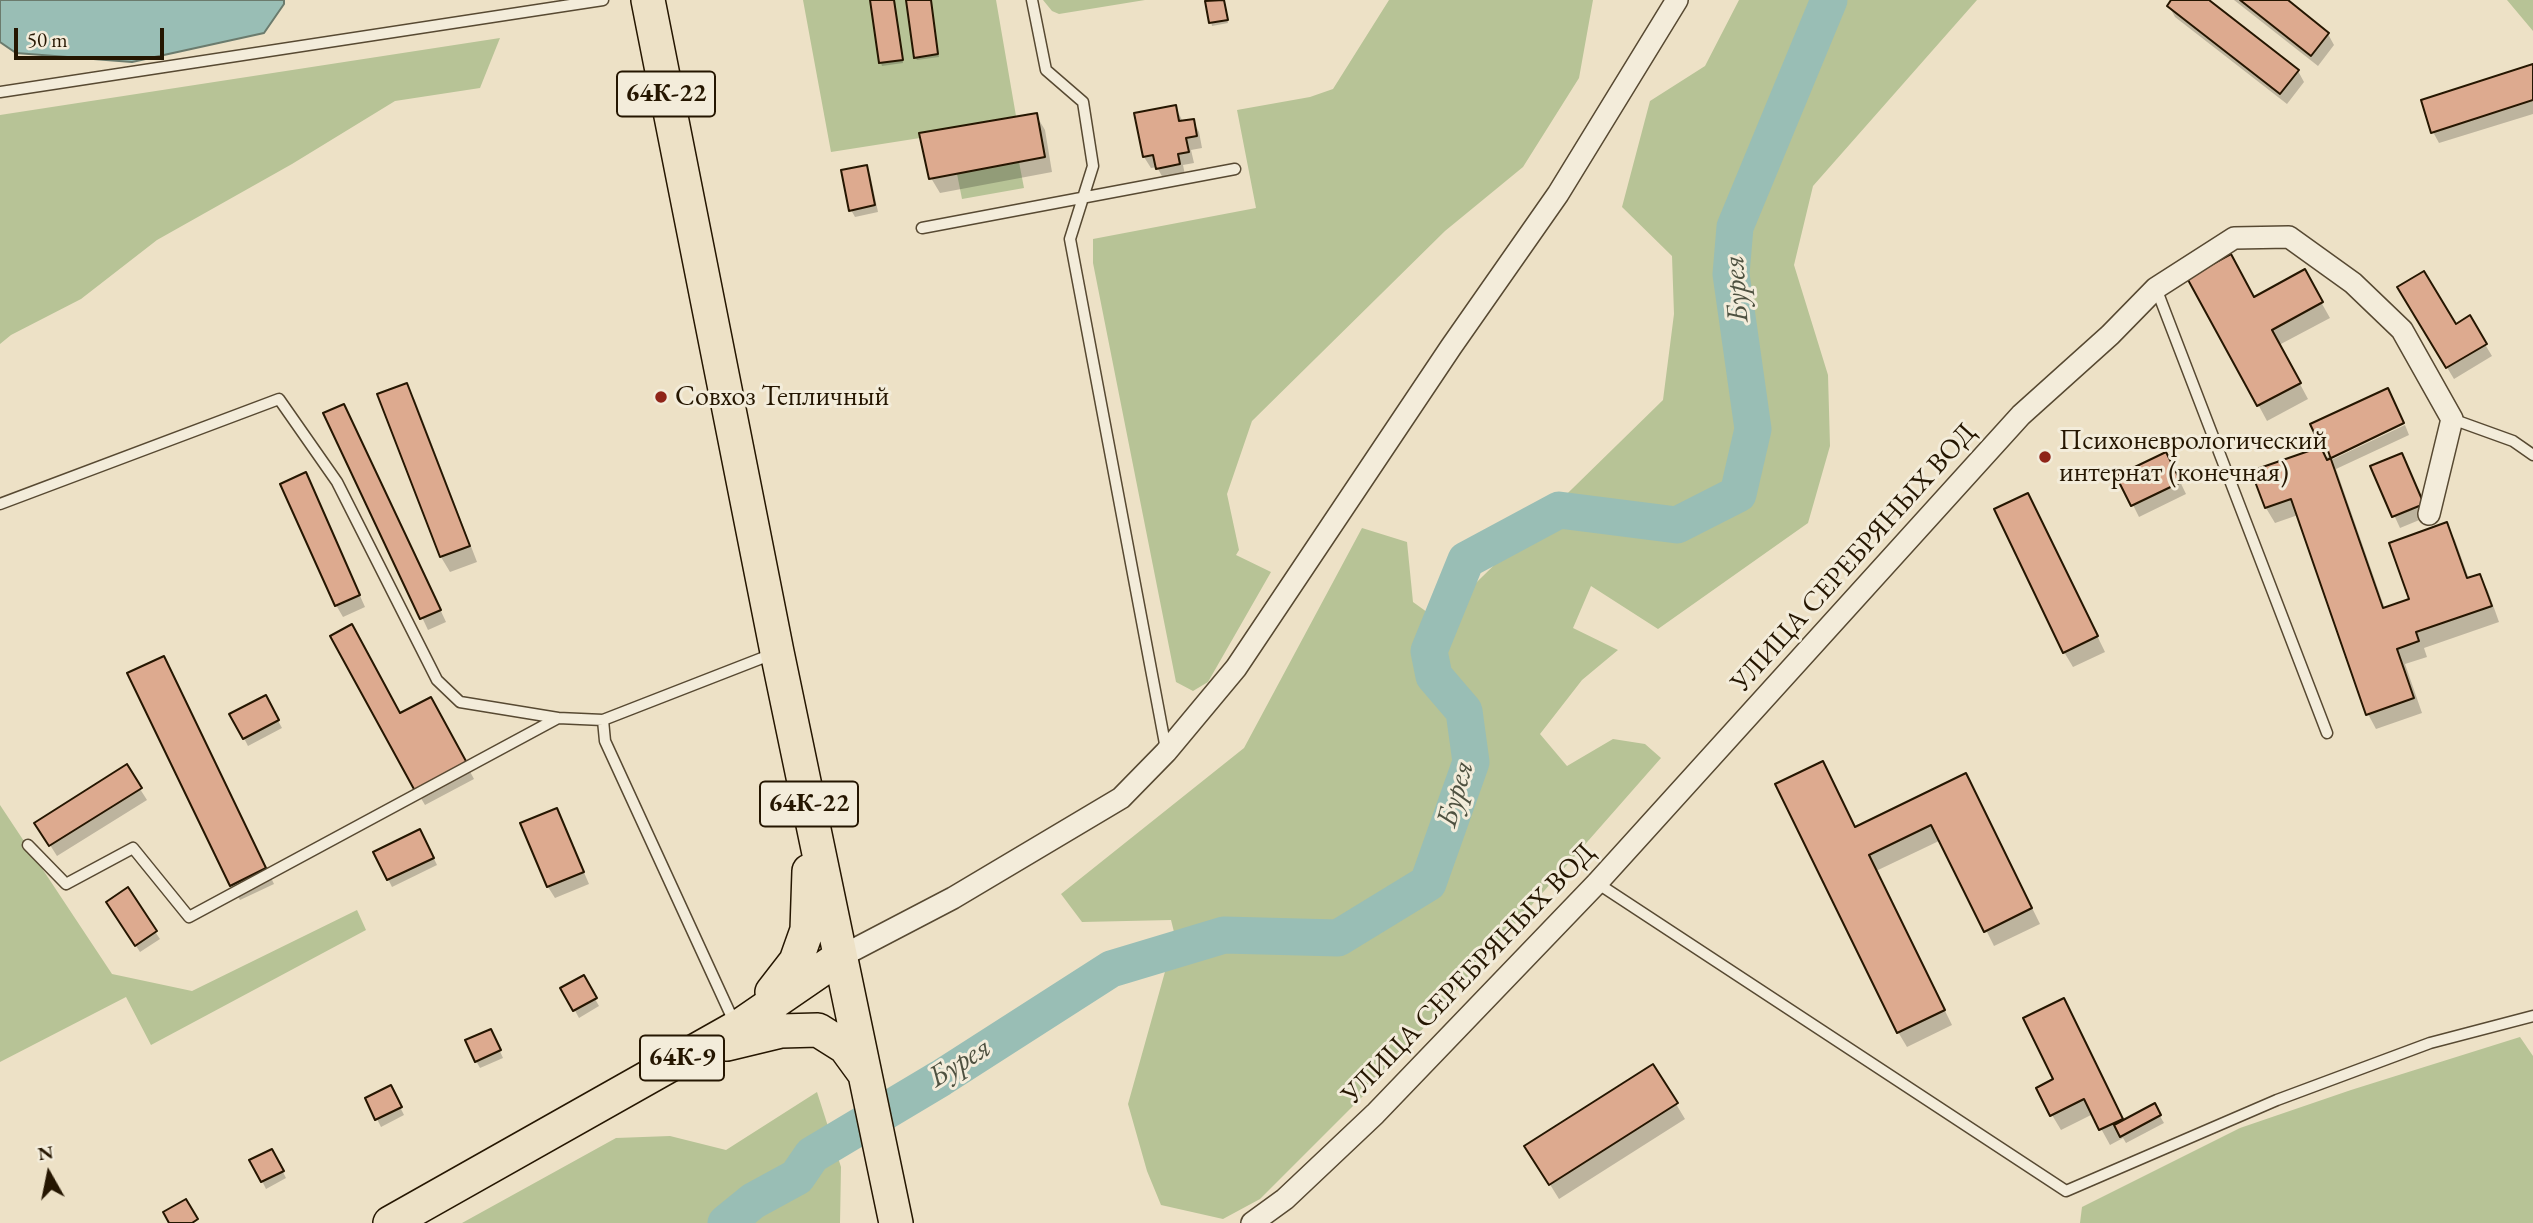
<!DOCTYPE html>
<meta charset="utf-8">
<style>
body{margin:0}
#map{position:relative;width:2533px;height:1223px;overflow:hidden;background:#ede1c6;font-family:"EB Garamond",serif}
canvas{display:block}
.north{position:absolute;left:14px;top:1139px;width:70px;height:70px;-webkit-text-stroke:5px #f3ecda;paint-order:stroke;rotate:351deg;font-size:19px;font-weight:700;line-height:28px;text-align:center;color:#251601}
.north::after{content:'';display:block;margin:auto;width:24px;height:32px;background:#251601;clip-path:polygon(50% 0,100% 100%,50% 72%,0 100%)}
.scale{position:absolute;left:14px;top:28px;width:150px;height:32px;box-sizing:border-box;border:4px solid #251601;border-top:0;padding-left:9px;font-size:21px;line-height:24px;white-space:nowrap;color:#251601;-webkit-text-stroke:5px #f3ecda;paint-order:stroke}
</style>
<div id="map">
<canvas width="2533" height="1223"></canvas>
<div class="north">N</div>
<div class="scale">50 m</div>
</div>
<script>
const context = document.querySelector('canvas').getContext('2d');
context.lineJoin = 'round';
function fill(path, color) {
  context.fillStyle = color;
  context.fill(path, 'evenodd');
}
function toPath(rows) {
  const path = new Path2D();
  for (const r of rows) {
    path.moveTo(r[0], r[1]);
    for (let i = 2; i < r.length; i += 2) path.lineTo(r[i], r[i + 1]);
  }
  return path;
}
function trace(path, color, width, dash) {
  context.strokeStyle = color;
  context.lineWidth = width;
  context.lineCap = dash ? 'butt' : 'round';
  context.setLineDash(dash || []);
  context.stroke(path);
}
function drawText(font, color, halo, rows, align = 'center') {
  context.font = font + ' "EB Garamond",serif';
  context.lineWidth = 6;
  context.setLineDash([]);
  context.textBaseline = 'middle';
  context.strokeStyle = halo;
  context.fillStyle = color;
  for (const [text, x, y, turn = 0] of rows) {
    context.save();
    context.translate(x, y);
    context.rotate((+turn || 0) * Math.PI / 180);
    context.textAlign = isNaN(turn) ? turn : align;
    if (halo) context.strokeText(text, 0, 0);
    context.fillText(text, 0, 0);
    context.restore();
  }
}
const green = toPath([
 [803,0,870,0,880,63,903,60,894,0,906,0,914,58,931,0,996,0,1016,116,920,133,920,138,831,152],
 [1043,0,1145,0,1059,14,1052,11],
 [1389,0,1593,0,1579,78,1523,167,1445,231,1252,421,1227,494,1239,550,1236,555,1271,572,1208,682,1193,691,1176,682,1093,263,1093,239,1256,208,1237,110,1310,97,1333,89],
 [1739,0,1977,0,1813,186,1794,265,1828,375,1830,446,1808,523,1658,629,1591,586,1573,628,1618,650,1582,680,1540,734,1567,766,1613,739,1645,744,1661,758,1369,1090,1260,1199,1223,1219,1161,1205,1147,1171,1128,1104,1175,936,1171,920,1082,922,1061,894,1244,748,1362,528,1407,542,1413,602,1438,620,1663,400,1674,314,1672,256,1622,207,1650,101,1705,66],
 [2508,0,2533,0,2533,31,2507,0],
 [500,38,480,88,395,101,292,164,157,240,81,299,11,335,0,344,0,115],
 [1019,162,1024,188,962,199,957,174],
 [0,805,112,974,192,991,357,910,366,930,151,1045,126,997,0,1062],
 [2520,1037,2533,1056,2533,1223,2080,1223,2082,1207,2240,1128,2351,1090],
 [817,1092,841,1167,840,1223,462,1223,616,1138,670,1136,726,1150]
]);
const water = toPath([
 [0,0,284,0,284,4,264,33,132,62,16,53,0,42,0,0]
]);
const shadow = toPath([
 [872,0,895,0,903,63,882,66,881,63],
 [908,0,931,0,939,57,917,60,915,57],
 [1223,0,1228,23,1212,26,1207,3],
 [2174,0,2206,0,2298,71,2304,82,2287,104,2175,17,2169,6],
 [2234,0,2285,0,2328,34,2334,45,2318,66],
 [2533,66,2533,114,2439,143,2433,132],
 [1175,106,1183,122,1193,121,1199,132,1202,148,1191,150,1194,163,1183,165,1185,175,1164,180,1157,167,1151,168,1144,157],
 [1036,115,1045,130,1052,172,940,193,931,178],
 [866,167,870,174,878,212,855,217,851,210],
 [2304,272,2330,318,2279,345,2308,399,2267,421,2190,278,2254,299],
 [2399,288,2455,326,2469,318,2492,356,2454,379],
 [406,385,415,400,477,562,450,572,441,557,379,395],
 [326,414,350,417,446,622,428,630],
 [2405,425,2409,435,2336,469,2385,609,2411,600,2446,524,2455,540,2469,579,2480,576,2488,591,2499,622,2424,648,2427,657,2405,664,2422,713,2376,729,2368,714,2298,515,2275,523,2266,508,2254,472,2331,456,2331,460],
 [2401,455,2429,516,2400,528,2372,467],
 [2172,465,2186,494,2139,517,2119,477],
 [311,486,365,607,343,617,336,605],
 [2036,510,2105,652,2073,667,2064,652],
 [172,673,274,884,240,900,231,885],
 [265,697,282,728,248,746,232,715],
 [439,714,474,779,425,805,416,790,400,715],
 [140,789,147,800,57,856,43,834],
 [1974,790,2040,924,1994,946,1941,840,1876,871,1952,1025,1907,1047,1898,1032,1856,829],
 [557,810,589,884,555,898,548,887],
 [424,838,437,865,392,887,375,853],
 [127,890,160,939,140,952,112,909],
 [583,978,599,1006,579,1018,563,989],
 [2072,1016,2123,1122,2154,1106,2164,1123,2126,1143,2123,1138,2110,1145,2093,1114,2061,1130,2052,1115,2055,1080],
 [494,1038,503,1058,480,1068,476,1061],
 [394,1095,404,1115,381,1127,367,1099],
 [1676,1104,1685,1119,1559,1199,1536,1162],
 [272,1151,286,1178,266,1189,252,1161]
]);
const river = toPath([
 [726,1223,753,1201,797,1177,812,1155,941,1078,1111,969,1224,935,1338,938,1428,883,1471,762,1464,711,1434,676,1429,651,1466,560,1559,510,1677,525,1738,494,1753,429,1731,274,1735,227,1829,0]
]);
const building = toPath([
 [870,0,894,0,903,60,879,63,870,0],
 [906,0,931,0,938,54,914,58,906,0],
 [1224,0,1228,20,1209,23,1205,1,1224,0],
 [2171,0,2209,0,2299,70,2280,94,2167,6,2171,0],
 [2240,0,2288,0,2329,33,2311,56,2240,0],
 [2533,64,2533,100,2431,133,2421,100,2533,64],
 [1176,105,1179,121,1194,119,1197,136,1186,138,1189,152,1178,154,1180,164,1156,169,1153,155,1143,157,1134,113,1176,105],
 [1037,113,1045,157,929,179,919,133,1037,113],
 [867,165,875,205,849,211,841,170,867,165],
 [2231,254,2254,297,2305,269,2323,302,2272,330,2301,383,2257,406,2187,278,2231,254],
 [2424,271,2456,324,2470,315,2487,344,2446,368,2397,287,2424,271],
 [407,383,470,546,440,557,377,394,407,383],
 [2388,388,2404,423,2327,460,2310,424,2388,388],
 [344,404,441,610,420,619,323,413,344,404],
 [2326,445,2383,608,2409,599,2389,543,2447,522,2467,578,2480,574,2492,606,2416,632,2419,641,2397,649,2414,698,2366,715,2291,499,2265,508,2251,471,2326,445],
 [2166,452,2181,482,2131,506,2116,476,2166,452],
 [2402,453,2424,504,2392,517,2370,466,2402,453],
 [306,472,360,595,335,606,280,484,306,472],
 [2028,493,2098,636,2063,653,1994,509,2028,493],
 [352,624,400,713,431,697,467,763,415,791,330,636,352,624],
 [164,656,266,868,230,886,127,673,164,656],
 [266,695,279,720,243,739,229,714,266,695],
 [1823,761,1855,827,1966,773,2032,908,1984,932,1931,825,1869,855,1945,1010,1897,1033,1775,784,1823,761],
 [127,764,142,788,49,846,34,823,127,764],
 [557,808,584,872,547,887,520,823,557,808],
 [420,829,434,858,387,880,373,852,420,829],
 [128,887,157,931,135,946,106,902,128,887],
 [584,975,597,998,573,1011,560,988,584,975],
 [2064,998,2123,1119,2099,1130,2084,1099,2050,1116,2036,1088,2053,1079,2023,1018,2064,998],
 [491,1029,501,1050,475,1062,465,1040,491,1029],
 [1653,1064,1678,1103,1549,1185,1524,1146,1653,1064],
 [391,1085,402,1107,375,1120,365,1098,391,1085],
 [2155,1103,2161,1115,2120,1137,2114,1125,2155,1103],
 [272,1149,284,1171,261,1182,249,1160,272,1149],
 [186,1199,198,1219,192,1223,169,1223,163,1212,186,1199]
]);
const service = toPath([
 [1032,0,1046,70,1083,102,1093,166,1070,239,1166,749],
 [0,92,603,0],
 [922,228,1235,169],
 [2156,288,2327,733],
 [2452,419,2513,441,2533,455],
 [0,504,279,399,337,482,437,680,460,702,558,718],
 [603,720,605,741,735,1024],
 [28,845,66,884,133,848,189,917,558,718,603,720,775,653],
 [1597,883,2066,1191,2277,1100,2430,1043,2533,1016]
]);
const minor = toPath([
 [840,957,953,898,1121,798,1166,752,1236,668,1451,347,1558,194,1677,0],
 [1252,1223,1285,1199,1375,1114,1597,883,2021,415,2110,335,2156,288,2234,238,2289,237,2353,283,2402,330,2452,419,2429,514]
]);
const primary = toPath([
 [648,0,777,652,896,1223],
 [772,992,796,961,807,930,809,871],
 [727,1044,781,1031,818,1030,845,1047,864,1073],
 [390,1223,741,1025,840,957]
]);
const markers = [
 [661,397,7,"#8f2418"],
 [2045,457,7,"#8f2418"]
];
const shields = [
 [666,94,98],
 [809,804,98],
 [682,1058,84]
];
const shieldNames = [
 ["64К-22",666,94],
 ["64К-22",809,804],
 ["64К-9",682,1058]
];
const poiNames = [
 ["Совхоз Тепличный",675,397],
 ["Психоневрологический",2059,441],
 ["интернат (конечная)",2059,473]
];
const streetNames = [
 ["УЛИЦА СЕРЕБРЯНЫХ ВОД",1854,558,-48],
 ["УЛИЦА СЕРЕБРЯНЫХ ВОД",1469,974,-46]
];
const waterNames = [
 ["Бурея",1737,289,-94],
 ["Бурея",1456,794,-74],
 ["Бурея",960,1063,-32]
];
fill(green, '#b7c396');
fill(water, '#99beb5');
trace(water, '#6b7b6d', 2);
fill(shadow, '#0003');
trace(river, '#99beb5', 37);
fill(building, '#ddaa8f');
trace(building, '#251601', 2);
trace(service, '#574932', 13);
trace(minor, '#574932', 24);
trace(primary, '#251601', 36);
trace(service, '#f3ecda', 10);
trace(minor, '#f3ecda', 21);
trace(primary, '#ede1c6', 33);
for (const [x, y, r, color] of markers) {
  const dot = new Path2D();
  dot.arc(x, y, r, 0, 2 * Math.PI);
  context.fillStyle = color;
  context.fill(dot);
  trace(dot, '#f3ecda', 2.5);
}
for (const [x, y, w] of shields) {
  const box = new Path2D();
  box.roundRect(x - w / 2, y - 22.5, w, 45, 5);
  context.fillStyle = '#f3ecda';
  context.fill(box);
  trace(box, '#251601', 2);
}
drawText('bold 26px', '#251601', null, shieldNames);
drawText('28px', '#251601', '#f3ecda', poiNames, 'left');
drawText('28px', '#251601', '#f3ecda', streetNames);
drawText('italic 30px', '#4e5140', '#f3ecda', waterNames);
</script>
